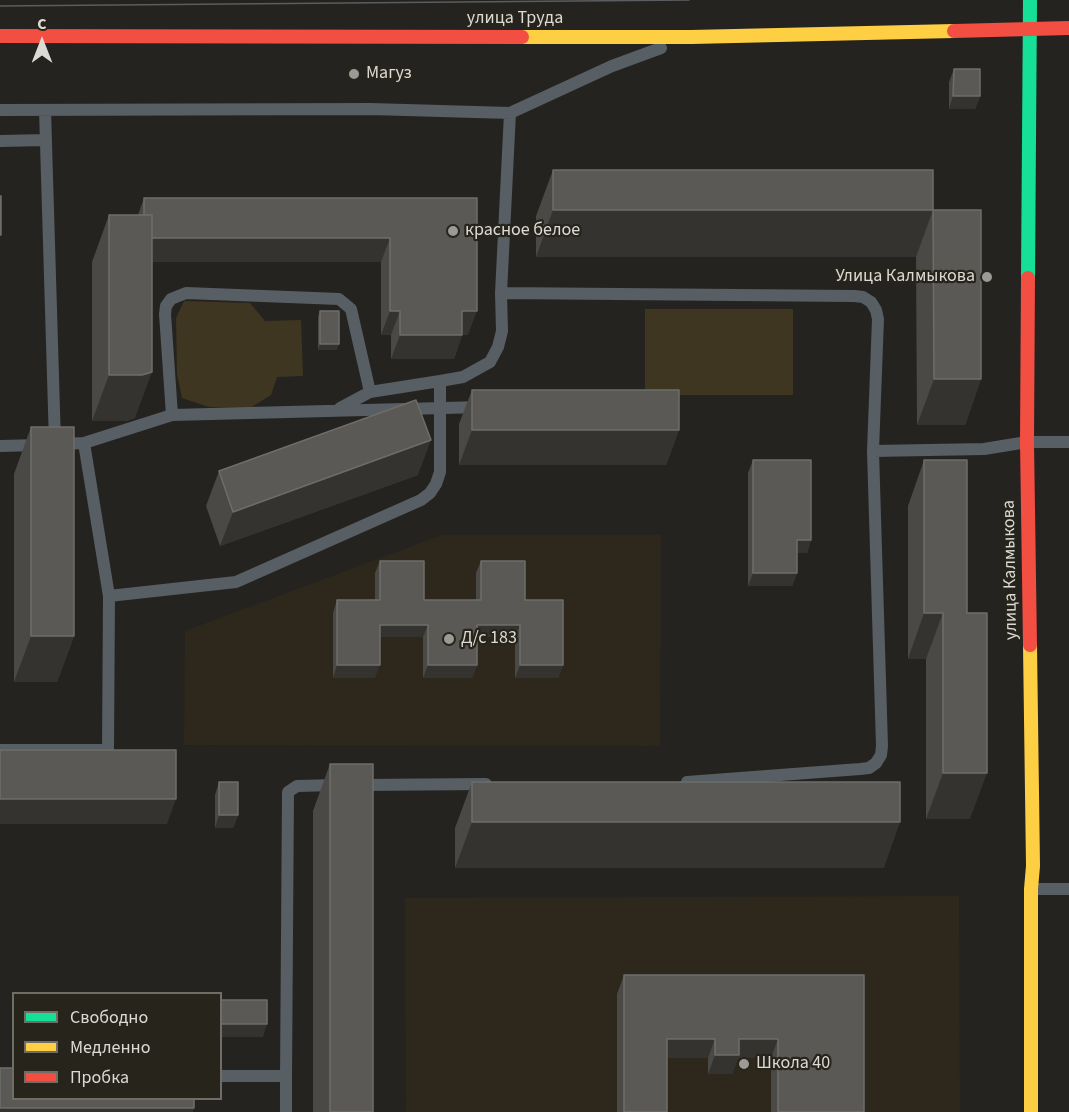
<!DOCTYPE html>
<meta charset="utf-8">
<style>
body{margin:0}
#map{position:relative;width:1069px;height:1112px;overflow:hidden;background:#24231f;font-family:"Source Sans 3",sans-serif}
canvas{display:block}
.legend{position:absolute;left:12px;top:992px;width:210px;height:108px;box-sizing:border-box;background:#27241c;border:2px solid #6f6d66;margin:0;padding:8px 10px;list-style:none;font-size:18px;color:#dcdad5}
.legend li{display:flex;align-items:center;gap:12px;height:30px}
.legend b{width:30px;border:2px solid #6f6d66}
.north{position:absolute;left:12px;top:12px;width:60px;height:60px;-webkit-text-stroke:4px #27241c;paint-order:stroke;rotate:0deg;font-size:16px;font-weight:700;line-height:24px;text-align:center;color:#dcdad5}
.north::after{content:'';display:block;margin:auto;width:21px;height:27px;background:#dcdad5;clip-path:polygon(50% 0,100% 100%,50% 72%,0 100%)}
</style>
<div id="map">
<canvas width="1069" height="1112"></canvas>
<ul class="legend">
<li><b style="height:8px;background:#16e098"></b>Свободно</li>
<li><b style="height:8px;background:#ffcf43"></b>Медленно</li>
<li><b style="height:8px;background:#f24e42"></b>Пробка</li>
</ul>
<div class="north">С</div>
</div>
<script>
const context = document.querySelector('canvas').getContext('2d');
context.lineJoin = 'round';
function fill(path, color) {
  context.fillStyle = color;
  context.fill(path, 'evenodd');
}
function toPath(rows) {
  const path = new Path2D();
  for (const r of rows) {
    path.moveTo(r[0], r[1]);
    for (let i = 2; i < r.length; i += 2) path.lineTo(r[i], r[i + 1]);
  }
  return path;
}
function trace(path, color, width, dash) {
  context.strokeStyle = color;
  context.lineWidth = width;
  context.lineCap = dash ? 'butt' : 'round';
  context.setLineDash(dash || []);
  context.stroke(path);
}
function drawText(font, color, halo, rows, align = 'center') {
  context.font = font + ' "Source Sans 3",sans-serif';
  context.lineWidth = 4.5;
  context.setLineDash([]);
  context.textBaseline = 'middle';
  context.strokeStyle = halo;
  context.fillStyle = color;
  for (const [text, x, y, turn = 0] of rows) {
    context.save();
    context.translate(x, y);
    context.rotate((+turn || 0) * Math.PI / 180);
    context.textAlign = isNaN(turn) ? turn : align;
    if (halo) context.strokeText(text, 0, 0);
    context.fillText(text, 0, 0);
    context.restore();
  }
}
const built = toPath([
 [442,535,661,535,660,746,184,745,185,631],
 [959,896,960,1112,406,1112,405,898]
]);
const green = toPath([
 [184,301,250,303,265,321,301,320,303,376,277,377,271,395,250,408,209,407,182,398,177,374,176,318],
 [645,309,793,309,793,395,645,395]
]);
const lane = toPath([
 [0,110,371,109,510,113],
 [45,110,55,443],
 [0,141,46,140],
 [501,293,510,113,612,66,661,48],
 [440,381,463,377,490,362,498,347,502,331,501,293,854,296,863,297,871,302,876,310,878,319,873,451],
 [340,408,370,392],
 [60,444,84,443,172,415,482,407],
 [0,446,40,445],
 [109,596,236,582,421,500,430,493,436,484,440,472,440,381,370,392,351,309,339,299,186,293,171,299,166,306,165,314,172,415],
 [0,750,108,750,109,596,84,443],
 [687,782,860,769,869,768,876,763,881,755,882,746,873,451,984,449,1027,442,1069,442],
 [360,785,486,784],
 [1032,889,1069,889],
 [220,1076,286,1076,288,792,297,786,336,785],
 [286,1076,286,1112]
]);
const fast = toPath([
 [1028,278,1030,0]
]);
const slow = toPath([
 [522,37,691,37,954,31],
 [1030,645,1033,866,1031,889,1031,1112]
]);
const jam = toPath([
 [954,31,1069,28],
 [0,36,522,37],
 [1028,278,1027,442,1030,645]
]);
const tram = toPath([
 [0,6,689,0]
]);
const wall = toPath([
 [954,69,980,96,975,109,949,109,949,82],
 [553,170,933,210,981,379,965,425,917,425,916,257,536,257,536,216],
 [144,198,477,198,468,335,462,335,454,359,391,359,391,335,381,335,381,262,152,262,135,418,126,421,92,421,92,262,109,215,138,215],
 [320,311,337,350,318,350,318,317],
 [472,390,679,430,666,465,459,465,459,424],
 [31,427,74,636,57,682,14,682,14,474],
 [753,460,811,540,807,553,797,553,797,573,792,586,748,586,748,473],
 [924,460,967,613,970,819,926,819,926,659,908,659,908,506],
 [219,471,418,475,220,546,206,506],
 [380,561,424,600,476,600,476,573,481,561,525,600,563,665,558,678,515,678,515,637,477,637,477,665,472,678,423,678,423,637,380,637,375,678,333,678,333,613,337,600,375,600,375,573],
 [330,764,373,1112,313,1112,313,811],
 [219,782,238,815,233,828,215,828,215,795],
 [472,782,884,868,455,868,455,828],
 [624,975,864,975,864,1112,771,1112,771,1058,738,1058,732,1074,708,1074,708,1058,667,1058,667,1112,617,1112,617,994]
]);
const shadedWall = toPath([
 [953,96,980,96,975,109,949,109],
 [553,210,933,210,916,257,536,257],
 [144,238,390,238,381,262,135,262],
 [390,311,400,311,391,335,381,335],
 [462,311,477,311,468,335,454,335],
 [400,335,462,335,454,359,391,359],
 [320,344,339,344,337,350,318,350],
 [152,372,135,418,126,421,92,421,109,375],
 [934,379,981,379,965,425,917,425],
 [472,430,679,430,666,465,459,465],
 [431,440,418,475,220,546,233,512],
 [797,540,811,540,807,553,792,553],
 [753,573,797,573,792,586,748,586],
 [924,613,943,613,926,659,908,659],
 [380,625,428,625,423,637,375,637],
 [477,625,520,625,515,637,472,637],
 [31,636,74,636,57,682,14,682],
 [337,665,380,665,375,678,333,678],
 [428,665,477,665,472,678,423,678],
 [520,665,563,665,558,678,515,678],
 [943,773,987,773,970,819,926,819],
 [0,799,176,799,167,824,0,824],
 [219,815,238,815,233,828,215,828],
 [472,822,900,822,884,868,455,868],
 [220,1024,267,1024,263,1037,220,1037],
 [667,1039,715,1039,708,1058,660,1058],
 [739,1039,778,1039,771,1058,738,1058,732,1074,708,1074,715,1055],
 [0,1108,194,1108,193,1112,0,1112]
]);
const building = toPath([
 [954,69,980,69,980,96,953,96,954,69],
 [553,170,933,170,933,210,553,210,553,170],
 [0,196,1,196,1,235,0,235,0,196],
 [144,198,477,198,477,311,462,311,462,335,400,335,400,311,390,311,390,238,152,238,152,215,144,215,144,198],
 [933,210,981,210,981,379,934,379,933,210],
 [109,215,152,215,152,372,142,375,109,375,109,215],
 [320,311,339,311,339,344,320,344,320,311],
 [472,390,679,390,679,430,472,430,472,390],
 [416,400,431,440,233,512,219,471,416,400],
 [31,427,74,427,74,636,31,636,31,427],
 [753,460,811,460,811,540,797,540,797,573,753,573,753,460],
 [924,460,967,460,967,613,987,613,987,773,943,773,943,613,924,613,924,460],
 [380,561,424,561,424,600,481,600,481,561,525,561,525,600,563,600,563,665,520,665,520,625,477,625,477,665,428,665,428,625,380,625,380,665,337,665,337,600,380,600,380,561],
 [0,750,176,750,176,799,0,799,0,750],
 [330,764,373,764,373,1112,330,1112,330,764],
 [219,782,238,782,238,815,219,815,219,782],
 [472,782,900,782,900,822,472,822,472,782],
 [624,975,864,975,864,1112,778,1112,778,1039,739,1039,739,1055,715,1055,715,1039,667,1039,667,1112,624,1112,624,975],
 [220,1000,267,1000,267,1024,220,1024,220,1000],
 [0,1068,14,1068,14,1098,194,1098,194,1108,0,1108,0,1068]
]);
const markers = [
 [354,74,6,"#9c9a95"],
 [453,231,6,"#9c9a95"],
 [987,277,6,"#9c9a95"],
 [449,639,6,"#9c9a95"],
 [744,1064,6,"#9c9a95"]
];
const streetNames = [
 ["улица Труда",515,19],
 ["улица Калмыкова",1011,570,-91]
];
const poiNames = [
 ["Магуз",366,74],
 ["красное белое",465,231],
 ["Улица Калмыкова",975,277,"right"],
 ["Д/с 183",461,639],
 ["Школа 40",756,1064]
];
fill(built, '#2e281c');
fill(green, '#3f3621');
trace(lane, '#575e64', 12);
trace(fast, '#16e098', 14);
trace(slow, '#ffcf43', 14);
trace(jam, '#f24e42', 14);
trace(tram, '#5b5e60', 1.5);
fill(wall, '#4a4946');
fill(shadedWall, '#343330');
fill(building, '#5a5955');
trace(building, '#6e6d69', 1.5);
for (const [x, y, r, color] of markers) {
  const dot = new Path2D();
  dot.arc(x, y, r, 0, 2 * Math.PI);
  context.fillStyle = color;
  context.fill(dot);
  trace(dot, '#27241c', 2);
}
drawText('18px', '#dcdad5', '#27241c', streetNames);
drawText('18px', '#dcdad5', '#27241c', poiNames, 'left');
</script>
